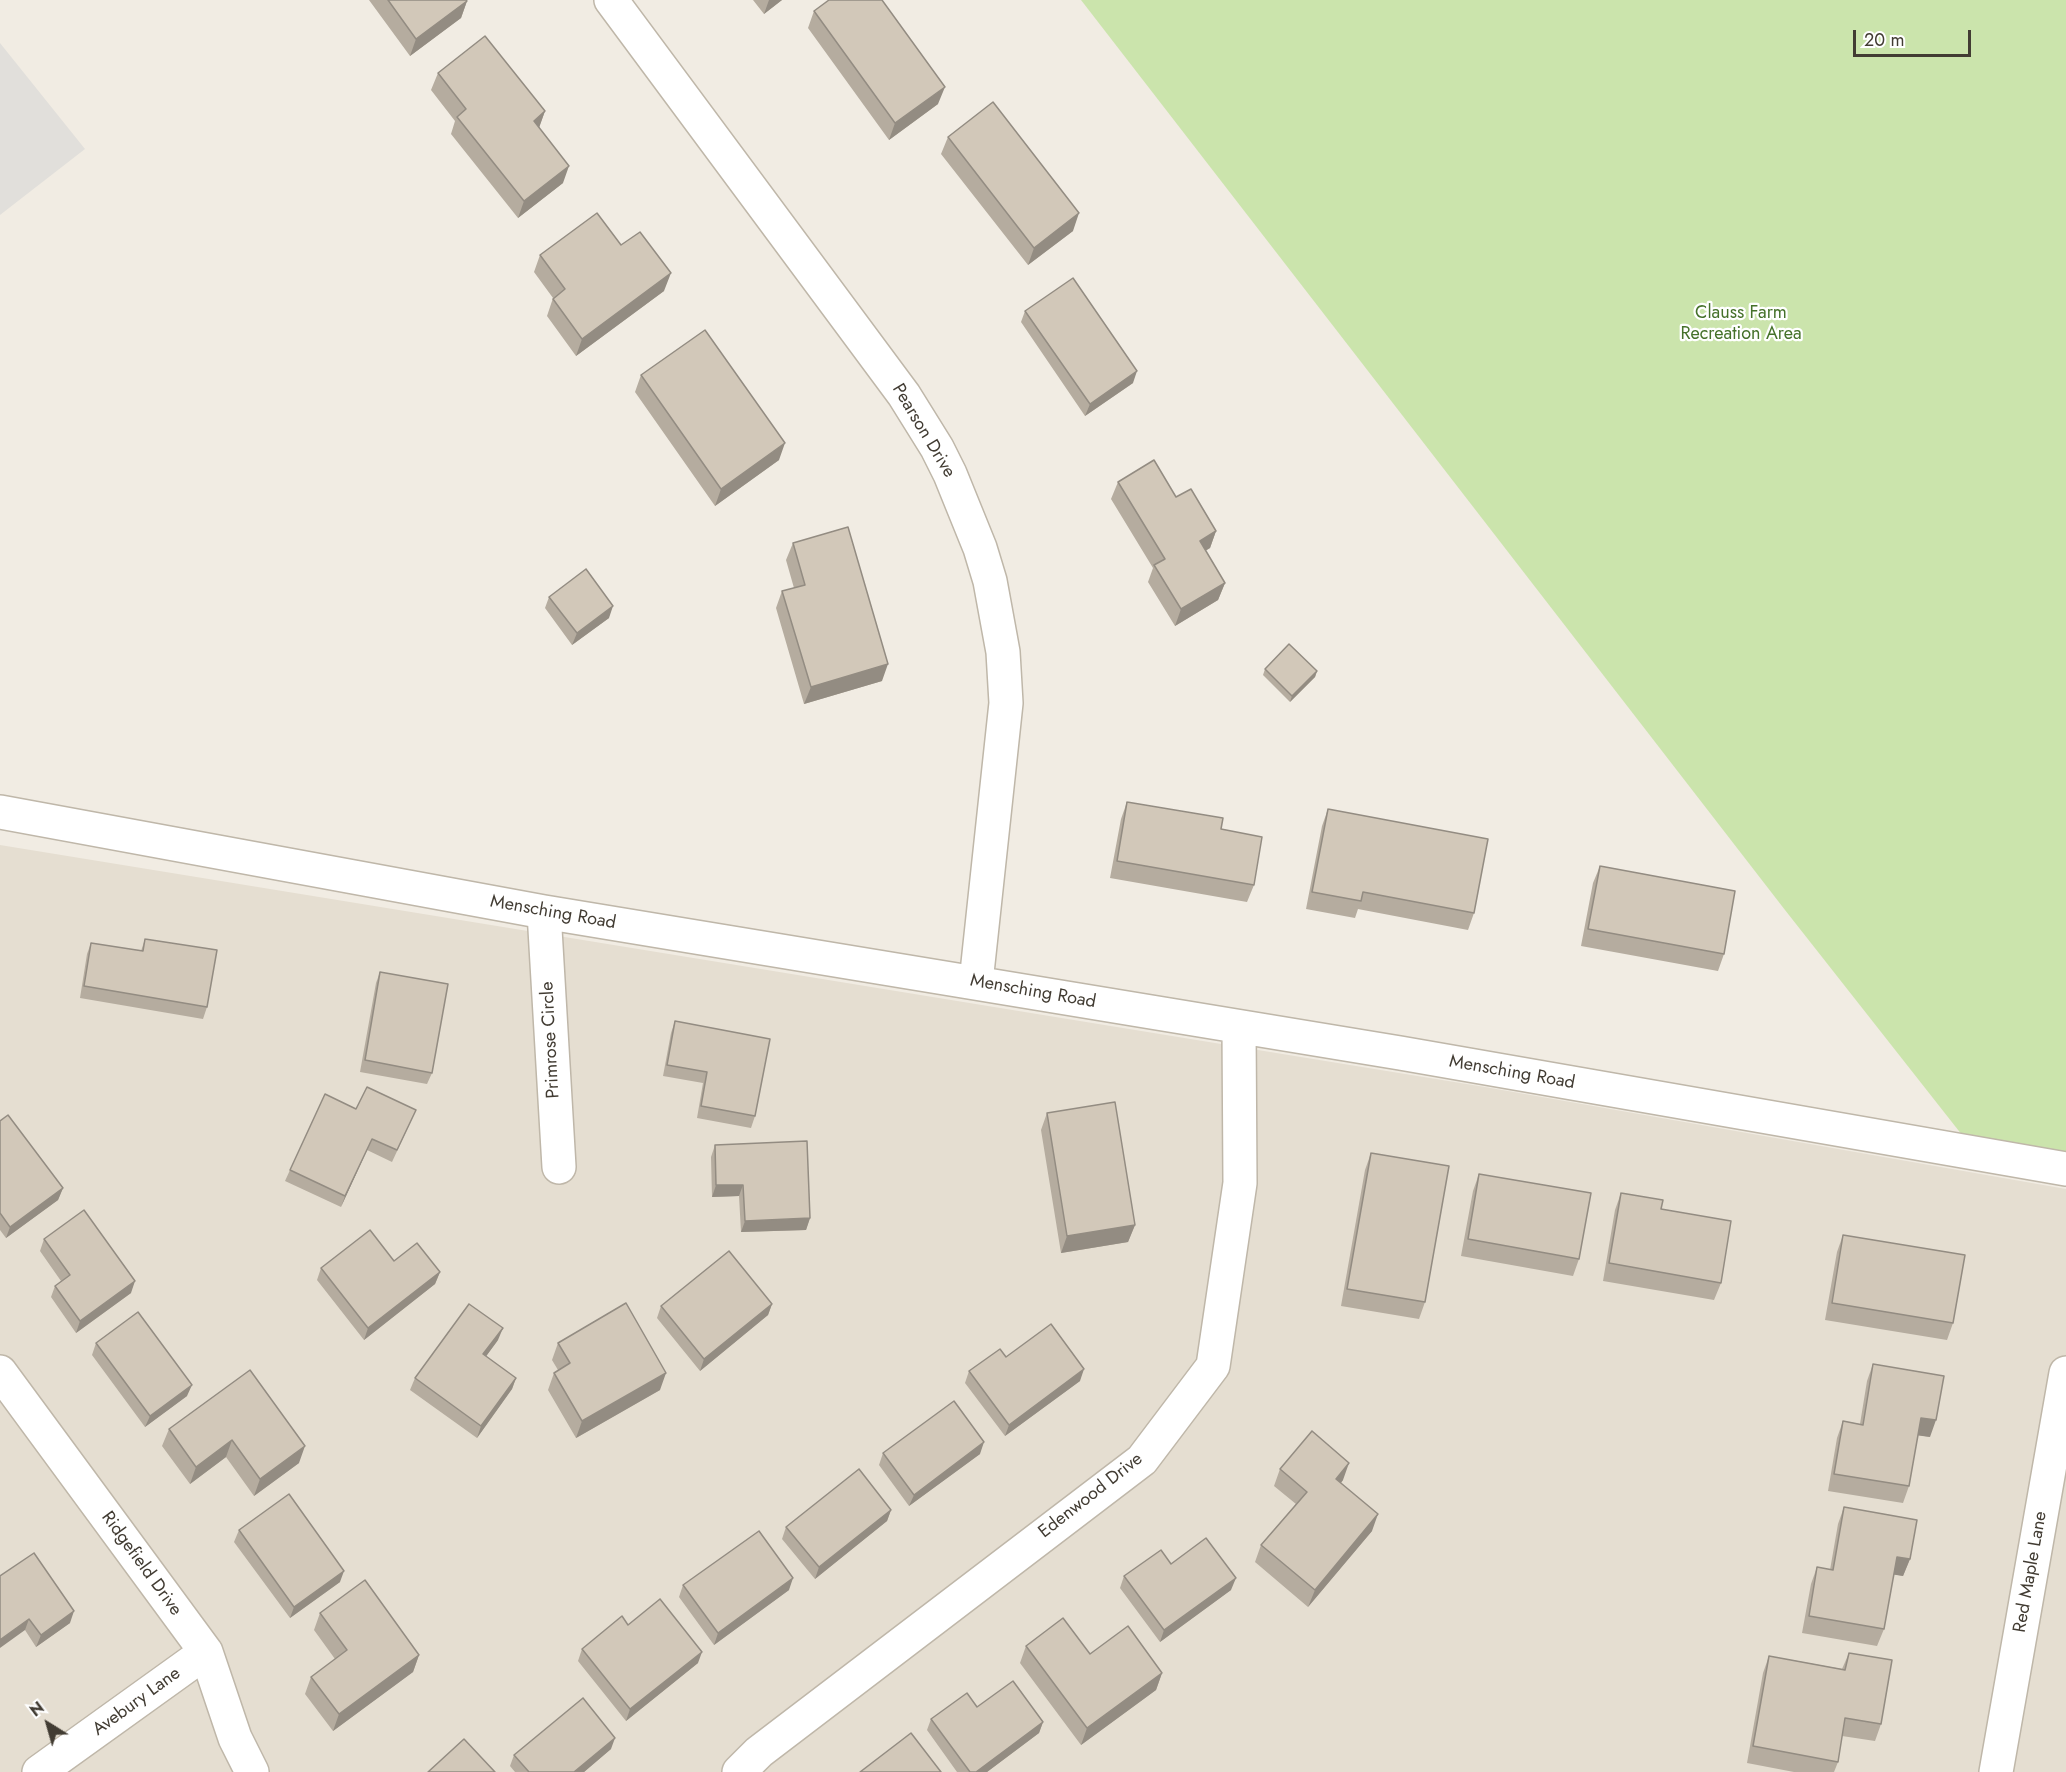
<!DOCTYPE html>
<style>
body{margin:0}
#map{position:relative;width:2066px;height:1772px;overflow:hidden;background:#f1ece3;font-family:Jost,sans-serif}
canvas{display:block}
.north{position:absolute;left:18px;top:1694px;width:60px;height:60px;-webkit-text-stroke:4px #fff;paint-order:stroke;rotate:323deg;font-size:16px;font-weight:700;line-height:24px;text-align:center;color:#423c33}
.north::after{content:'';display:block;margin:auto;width:21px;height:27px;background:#423c33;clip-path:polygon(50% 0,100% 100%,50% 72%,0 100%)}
.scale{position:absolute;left:1853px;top:30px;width:118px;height:27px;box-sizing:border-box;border:3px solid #423c33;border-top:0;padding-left:8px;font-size:18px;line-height:21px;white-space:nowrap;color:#423c33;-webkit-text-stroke:4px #fff;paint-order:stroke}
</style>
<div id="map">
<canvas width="2066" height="1772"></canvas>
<div class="north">N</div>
<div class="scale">20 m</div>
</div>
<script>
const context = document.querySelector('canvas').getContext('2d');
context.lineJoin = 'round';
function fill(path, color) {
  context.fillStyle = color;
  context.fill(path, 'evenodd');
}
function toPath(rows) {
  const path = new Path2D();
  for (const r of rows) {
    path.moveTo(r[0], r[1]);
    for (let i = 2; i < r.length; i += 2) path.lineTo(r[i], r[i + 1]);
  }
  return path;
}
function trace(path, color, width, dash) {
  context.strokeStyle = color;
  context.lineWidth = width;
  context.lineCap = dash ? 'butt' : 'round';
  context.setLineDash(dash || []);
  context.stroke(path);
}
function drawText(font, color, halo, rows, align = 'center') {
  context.font = font + ' Jost,sans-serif';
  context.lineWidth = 4.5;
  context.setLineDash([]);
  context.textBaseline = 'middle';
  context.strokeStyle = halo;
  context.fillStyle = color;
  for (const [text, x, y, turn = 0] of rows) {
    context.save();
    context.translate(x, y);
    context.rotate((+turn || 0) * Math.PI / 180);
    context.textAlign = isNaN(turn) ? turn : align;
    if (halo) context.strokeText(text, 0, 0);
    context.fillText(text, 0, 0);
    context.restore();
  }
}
const residential = toPath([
 [0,845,1485,1087,2066,1189,2066,1772,0,1772]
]);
const green = toPath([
 [1081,0,2066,0,2066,1170,1977,1154,1785,910]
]);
const parking = toPath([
 [0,43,85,149,0,215]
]);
const minor = toPath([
 [611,0,904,395,937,448,950,474,980,548,990,581,1003,652,1006,703,976,982],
 [0,812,544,912,1400,1053,2066,1169],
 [544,912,559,1167],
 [0,1372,206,1652,235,1738,252,1772],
 [39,1772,206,1652],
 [739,1772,759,1752,1142,1460,1213,1366,1240,1183,1239,1027],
 [1996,1772,2066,1373]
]);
const wall = toPath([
 [369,0,466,0,467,1,461,18,410,56],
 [753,0,782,0,764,14],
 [814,11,938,104,889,140,808,28],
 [438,73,545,111,539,127,563,183,518,218,451,134,455,121,431,90],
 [948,137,1073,231,1028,265,941,154],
 [621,245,664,291,576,356,547,316,553,298,534,272,540,255],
 [1025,311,1133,383,1085,416,1021,322],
 [641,375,779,460,715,506,635,392],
 [1118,482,1176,497,1216,531,1210,548,1205,551,1225,583,1218,600,1175,626,1148,582,1153,568,1111,499],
 [793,543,882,681,804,704,776,608,782,591,794,588,786,560],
 [549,597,609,618,572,645,545,608],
 [1265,669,1317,671,1315,677,1290,702,1263,675],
 [1127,802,1221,829,1254,885,1247,902,1110,878,1121,819],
 [1328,809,1474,913,1468,930,1358,909,1355,918,1306,909,1322,826],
 [1600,866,1724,954,1718,971,1581,946,1593,883],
 [145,939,207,1007,203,1019,80,998,87,954,91,943,141,951],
 [380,972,432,1073,427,1084,360,1072,376,983],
 [675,1021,755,1116,751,1128,697,1118,703,1083,663,1076,671,1033],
 [356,1109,416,1110,411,1121,392,1162,367,1150,341,1207,285,1181,290,1170],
 [1047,1113,1135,1225,1128,1242,1061,1253,1041,1130],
 [0,1121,63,1188,58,1200,6,1238,0,1230],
 [715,1145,810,1218,806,1230,741,1232,739,1196,712,1197,711,1157],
 [1371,1153,1425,1302,1419,1319,1341,1306,1365,1170],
 [1479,1174,1579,1259,1573,1276,1461,1256,1473,1191],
 [1621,1193,1661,1209,1721,1283,1714,1300,1603,1281,1615,1210],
 [1843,1235,1953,1323,1947,1340,1825,1320,1837,1252],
 [44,1239,131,1293,76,1333,51,1297,55,1286,61,1281,40,1251],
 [394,1261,440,1272,435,1284,364,1340,317,1280,321,1268],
 [772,1304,768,1315,700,1371,657,1318,661,1306],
 [498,1340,486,1356,516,1378,512,1389,477,1438,410,1390,415,1378],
 [96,1343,187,1396,145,1427,92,1355],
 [558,1343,660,1390,576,1438,548,1390,554,1373,558,1370,552,1360],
 [1006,1357,1080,1381,1005,1436,965,1383,969,1371],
 [1873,1364,1930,1437,1918,1435,1909,1486,1903,1503,1828,1491,1837,1438,1843,1421,1860,1424,1867,1381],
 [250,1370,299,1463,254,1496,226,1457,190,1484,162,1446,169,1429],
 [883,1453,980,1454,909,1506,879,1465],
 [1280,1469,1343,1480,1341,1483,1372,1531,1308,1607,1255,1562,1261,1545,1296,1504,1274,1486],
 [1844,1507,1910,1559,1903,1576,1893,1574,1884,1629,1877,1646,1802,1633,1811,1584,1817,1567,1830,1570,1838,1524],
 [891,1510,887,1521,815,1579,782,1539,786,1527],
 [239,1530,340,1582,290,1618,234,1542],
 [1171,1564,1231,1590,1160,1642,1120,1588,1124,1576],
 [0,1576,70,1623,36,1647,25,1630],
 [683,1585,789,1590,714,1645,679,1597],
 [320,1613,419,1655,413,1672,333,1731,305,1694,311,1677,335,1659,314,1630],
 [1026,1646,1090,1654,1162,1673,1156,1690,1081,1745,1020,1663],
 [582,1649,698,1663,626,1721,578,1661],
 [1849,1653,1881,1724,1875,1741,1842,1736,1838,1762,1834,1772,1794,1772,1747,1763,1763,1673,1769,1656,1842,1669],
 [977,1707,1043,1722,1039,1733,987,1772,957,1772,927,1730,931,1719],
 [611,1749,584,1772,515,1772,510,1766,514,1755]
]);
const shadedWall = toPath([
 [769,0,782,0,764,14],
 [467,1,461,18,410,56,416,39],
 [945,87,938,104,889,140,895,123],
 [545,111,539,128,534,121],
 [569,166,563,183,518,218,524,201],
 [1079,213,1073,231,1028,265,1034,248],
 [671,273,664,291,576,356,582,339],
 [1137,371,1133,383,1085,416,1090,404],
 [785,443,779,460,715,506,721,489],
 [1216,531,1210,548,1193,558,1200,541],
 [1225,583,1218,600,1175,626,1181,609],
 [613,606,609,618,572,645,577,633],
 [888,664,882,681,804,704,811,687],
 [1317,671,1315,677,1290,702,1292,696],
 [372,1139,367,1150,341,1207,345,1196],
 [716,1185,743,1185,739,1196,712,1197],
 [63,1188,58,1200,6,1238,10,1227],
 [810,1218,806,1230,741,1232,745,1221],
 [1135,1225,1128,1242,1061,1253,1067,1236],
 [440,1272,435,1284,364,1340,368,1328],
 [135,1281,131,1293,76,1333,80,1321],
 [772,1304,768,1315,700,1371,704,1359],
 [503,1328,498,1340,479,1366,483,1354],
 [1084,1369,1080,1381,1005,1436,1009,1425],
 [666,1373,660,1390,576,1438,582,1421],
 [516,1378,512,1389,477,1438,481,1426],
 [192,1385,187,1396,145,1427,150,1416],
 [1921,1418,1936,1420,1930,1437,1915,1435],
 [232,1440,226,1457,190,1484,196,1467],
 [984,1442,980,1454,909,1506,914,1495],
 [305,1446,299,1463,254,1496,260,1479],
 [1349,1463,1343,1480,1330,1496,1336,1479],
 [891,1510,887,1521,815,1579,819,1567],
 [1378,1514,1372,1531,1308,1607,1315,1590],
 [1897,1557,1910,1559,1903,1576,1890,1574],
 [344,1571,340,1582,290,1618,294,1607],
 [793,1578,789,1590,714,1645,718,1633],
 [1236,1578,1231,1590,1160,1642,1164,1630],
 [74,1611,70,1623,36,1647,41,1635],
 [29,1619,25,1630,0,1648,0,1640],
 [702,1652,698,1663,626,1721,630,1709],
 [419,1655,413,1672,333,1731,339,1714],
 [1162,1673,1156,1690,1081,1745,1087,1728],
 [1043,1722,1039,1733,987,1772,976,1772],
 [615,1738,611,1749,584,1772,574,1772]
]);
const building = toPath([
 [388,0,466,0,467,1,416,39,388,0],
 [829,0,882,0,945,87,895,123,814,11,829,0],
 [485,36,545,111,534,121,569,166,524,201,457,117,466,109,438,73,485,36],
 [993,102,1079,213,1034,248,948,137,993,102],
 [597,213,621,245,640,232,671,273,582,339,553,299,565,289,540,255,597,213],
 [1073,278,1137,371,1090,404,1025,311,1073,278],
 [705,330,785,443,721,489,641,375,705,330],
 [1154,460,1176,497,1191,489,1216,531,1200,541,1225,583,1181,609,1154,565,1165,559,1118,482,1154,460],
 [848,527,888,664,811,687,782,591,805,585,793,543,848,527],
 [586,569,613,606,577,633,549,597,586,569],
 [1289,644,1317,671,1292,696,1265,669,1289,644],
 [1127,802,1223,818,1221,829,1262,837,1254,885,1117,861,1127,802],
 [1328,809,1488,839,1474,913,1363,892,1361,901,1312,892,1328,809],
 [1600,866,1735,891,1724,954,1588,929,1600,866],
 [145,939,217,950,207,1007,84,986,91,943,143,951,145,939],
 [380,972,448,984,432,1073,365,1060,380,972],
 [675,1021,770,1039,755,1116,701,1106,707,1072,667,1065,675,1021],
 [367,1087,416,1110,397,1150,372,1139,345,1196,290,1170,325,1094,356,1109,367,1087],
 [1115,1102,1135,1225,1067,1236,1047,1113,1115,1102],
 [8,1115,63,1188,10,1227,0,1213,0,1121,8,1115],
 [807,1141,810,1218,745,1221,743,1185,716,1185,715,1145,807,1141],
 [1371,1153,1449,1166,1425,1302,1347,1289,1371,1153],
 [1479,1174,1591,1193,1579,1259,1468,1239,1479,1174],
 [1621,1193,1663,1200,1661,1209,1731,1221,1721,1283,1609,1263,1621,1193],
 [84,1210,135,1281,80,1321,55,1286,70,1275,44,1239,84,1210],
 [370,1230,394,1261,417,1243,440,1272,368,1328,321,1268,370,1230],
 [1843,1235,1965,1255,1953,1323,1832,1303,1843,1235],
 [729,1251,772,1304,704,1359,661,1306,729,1251],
 [626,1303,666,1373,582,1421,554,1373,570,1363,558,1343,626,1303],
 [469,1304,503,1328,483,1354,516,1378,481,1426,415,1378,469,1304],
 [138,1312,192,1385,150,1416,96,1343,138,1312],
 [1051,1324,1084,1369,1009,1425,969,1371,1000,1349,1006,1357,1051,1324],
 [1873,1364,1944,1376,1936,1420,1921,1418,1909,1486,1834,1474,1843,1421,1863,1425,1873,1364],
 [250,1370,305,1446,260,1479,232,1440,196,1467,169,1429,250,1370],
 [954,1401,984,1442,914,1495,883,1453,954,1401],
 [1312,1431,1349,1463,1336,1479,1378,1514,1315,1590,1261,1545,1307,1492,1280,1469,1312,1431],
 [859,1469,891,1510,819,1567,786,1527,859,1469],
 [289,1494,344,1571,294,1607,239,1530,289,1494],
 [1844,1507,1917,1520,1910,1559,1897,1557,1884,1629,1809,1616,1817,1567,1833,1570,1844,1507],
 [759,1531,793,1578,718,1633,683,1585,759,1531],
 [1206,1538,1236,1578,1164,1630,1124,1576,1161,1550,1171,1564,1206,1538],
 [34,1553,74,1611,41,1635,29,1619,0,1640,0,1576,34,1553],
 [365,1580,419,1655,339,1714,311,1677,347,1650,320,1613,365,1580],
 [660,1599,702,1652,630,1709,582,1649,622,1616,628,1625,660,1599],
 [1063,1618,1090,1654,1128,1626,1162,1673,1087,1728,1026,1646,1063,1618],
 [1849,1653,1892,1660,1881,1724,1845,1718,1838,1762,1753,1746,1769,1656,1845,1670,1849,1653],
 [1013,1681,1043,1722,976,1772,970,1772,931,1719,967,1693,977,1707,1013,1681],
 [583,1698,615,1738,574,1772,529,1772,514,1755,583,1698],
 [911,1733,941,1772,860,1772,911,1733],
 [464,1739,495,1772,428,1772,464,1739]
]);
const parkNames = [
 ["Clauss Farm",1741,314],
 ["Recreation Area",1741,335]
];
const streetNames = [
 ["Pearson Drive",923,431,59],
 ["Mensching Road",553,913,10],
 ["Mensching Road",1033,992,10],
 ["Primrose Circle",551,1040,-93],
 ["Mensching Road",1512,1073,10],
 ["Edenwood Drive",1091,1496,-38],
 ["Ridgefield Drive",141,1564,54],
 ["Red Maple Lane",2031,1572,-80],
 ["Avebury Lane",137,1702,-36]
];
fill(residential, '#e5ded1');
fill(green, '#cbe4ac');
fill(parking, '#e1dfdb');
trace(minor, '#bfb7a9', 36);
trace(minor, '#fff', 33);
fill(wall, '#b5ac9f');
fill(shadedWall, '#938c82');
fill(building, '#d2c8b9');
trace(building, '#938c82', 1.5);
drawText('18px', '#45712a', '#fff', parkNames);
drawText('18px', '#423c33', '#fff', streetNames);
</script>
